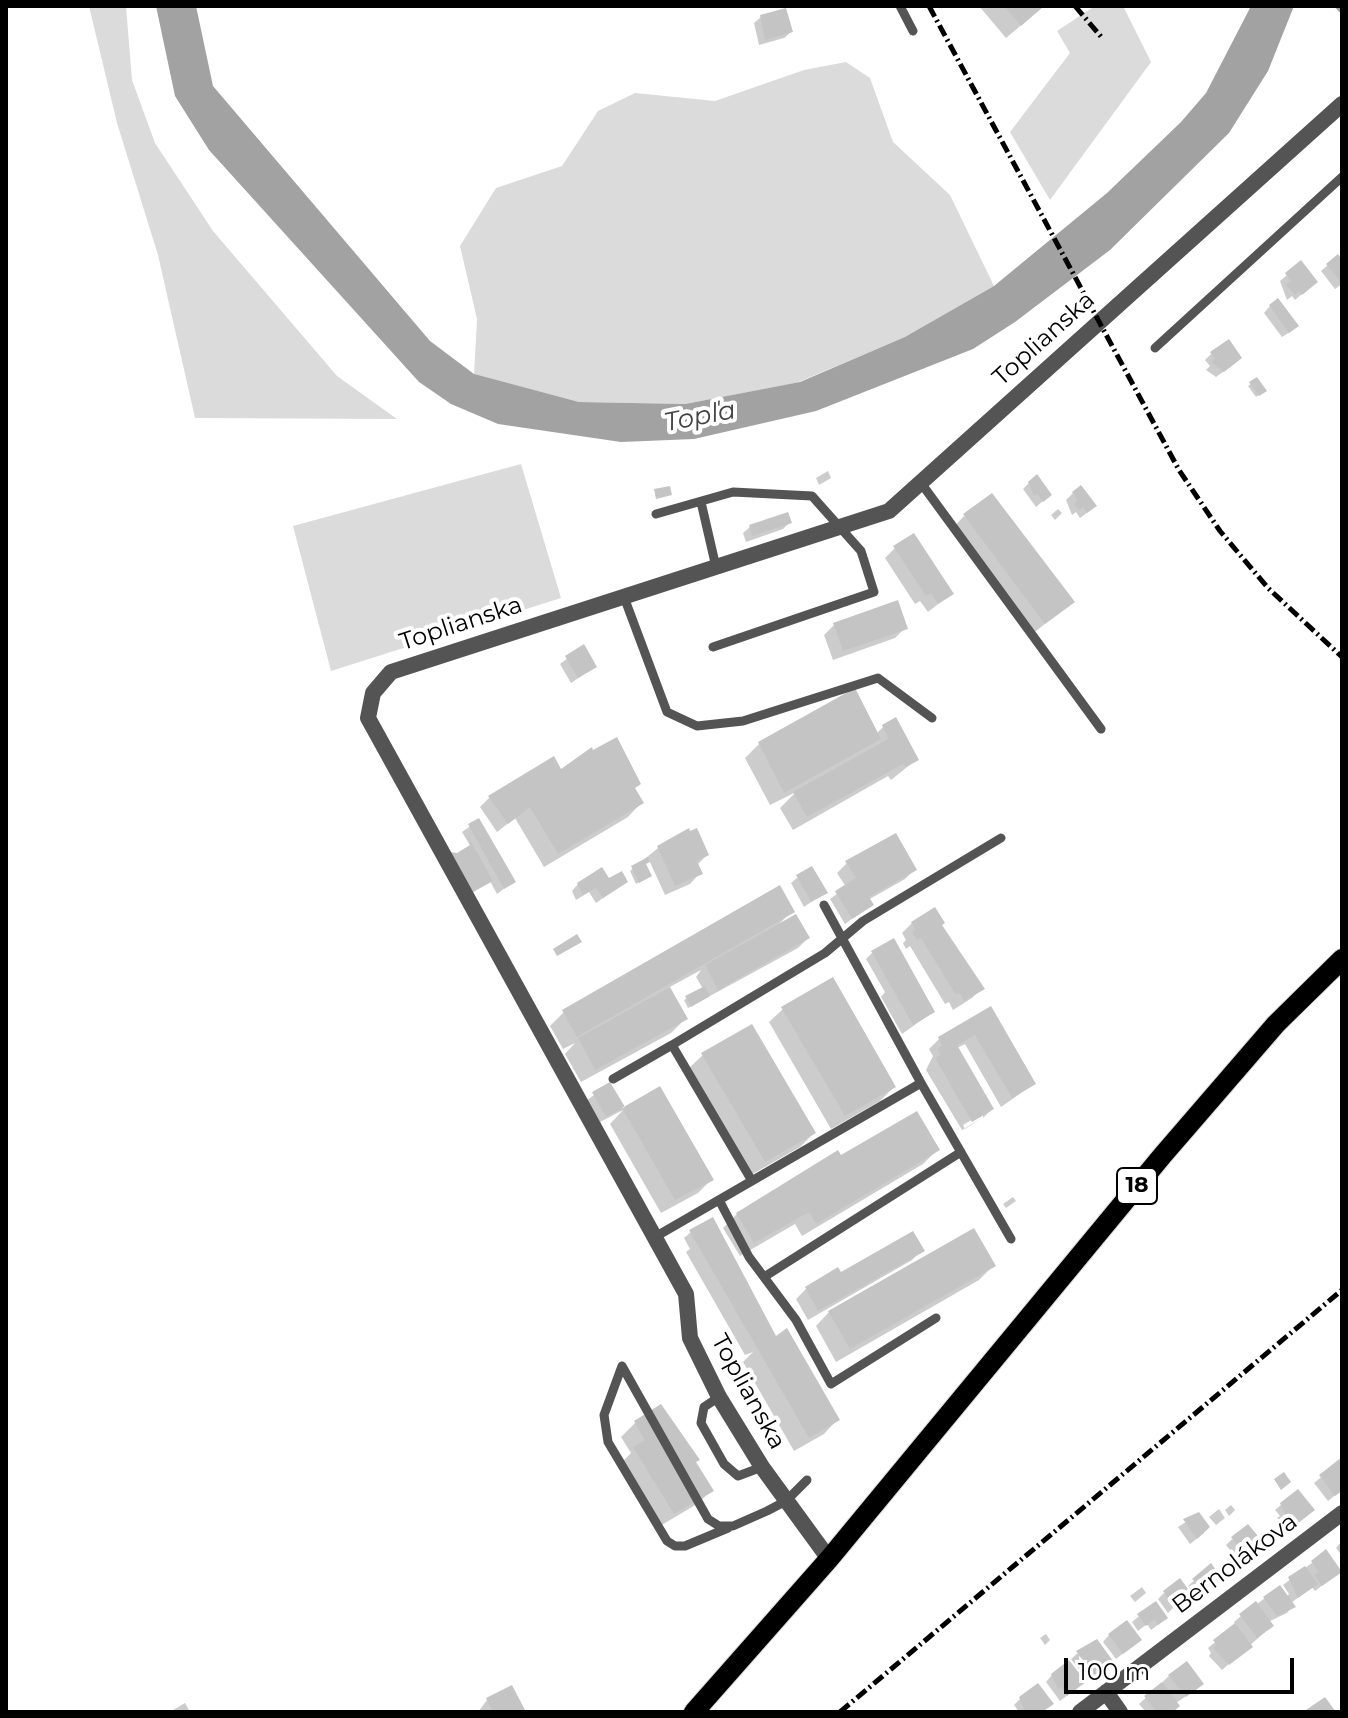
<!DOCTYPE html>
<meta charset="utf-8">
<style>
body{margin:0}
#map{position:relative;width:1348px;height:1718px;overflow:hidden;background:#fff;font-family:Montserrat,sans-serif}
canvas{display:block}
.frame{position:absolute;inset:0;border:8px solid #000;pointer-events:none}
.scale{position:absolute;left:1064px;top:1658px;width:230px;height:36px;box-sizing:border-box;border:4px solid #000;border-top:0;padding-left:10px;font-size:24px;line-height:28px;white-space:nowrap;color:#000;-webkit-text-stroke:6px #fff;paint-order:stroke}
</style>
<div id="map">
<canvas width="1348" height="1718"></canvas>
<div class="frame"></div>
<div class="scale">100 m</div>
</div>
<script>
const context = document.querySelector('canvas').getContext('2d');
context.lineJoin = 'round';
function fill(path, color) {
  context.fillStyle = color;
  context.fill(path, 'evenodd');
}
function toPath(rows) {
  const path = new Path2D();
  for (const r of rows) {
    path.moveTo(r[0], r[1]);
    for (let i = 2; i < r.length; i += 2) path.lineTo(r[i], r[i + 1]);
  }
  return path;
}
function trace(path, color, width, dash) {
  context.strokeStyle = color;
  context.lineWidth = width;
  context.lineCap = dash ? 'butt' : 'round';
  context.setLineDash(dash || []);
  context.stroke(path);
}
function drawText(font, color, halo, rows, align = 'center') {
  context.font = font + ' Montserrat,sans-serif';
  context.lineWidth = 8;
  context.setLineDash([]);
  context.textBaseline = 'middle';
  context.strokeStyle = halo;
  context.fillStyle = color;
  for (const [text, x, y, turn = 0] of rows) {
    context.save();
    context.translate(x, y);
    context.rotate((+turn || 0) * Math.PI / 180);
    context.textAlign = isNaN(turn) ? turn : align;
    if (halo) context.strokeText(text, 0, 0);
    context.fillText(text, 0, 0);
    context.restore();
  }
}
const green = toPath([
 [89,6,126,6,132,80,155,143,213,231,337,376,397,419,195,418,158,255,117,123],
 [1095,6,1123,6,1151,62,1050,200,1010,132,1070,53,1057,31],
 [846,62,870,78,893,142,950,195,994,286,906,337,796,383,685,404,579,402,474,375,477,319,460,246,496,188,562,166,598,111,635,93,715,101,804,70],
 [521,464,561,598,331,671,293,526]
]);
const water = toPath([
 [156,6,196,6,213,86,430,341,474,374,579,402,685,404,800,382,905,337,994,286,1107,193,1181,122,1206,93,1251,6,1294,6,1268,71,1229,133,1110,250,1015,322,973,349,816,411,694,439,621,442,498,424,451,404,419,382,209,150,175,96]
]);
const shadow = toPath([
 [979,6,1044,6,1006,38],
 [761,17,791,32,784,38,759,45,754,23],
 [1301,263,1309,288,1295,300,1292,296,1287,300,1280,281],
 [1342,263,1342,284,1335,289,1321,271,1328,265],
 [1270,306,1290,332,1282,337,1264,313],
 [1211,354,1234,364,1216,377,1206,370,1210,366,1205,360],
 [1256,380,1265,390,1256,397,1248,386],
 [828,471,831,478,819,485,816,478],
 [1029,483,1043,501,1036,507,1023,489],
 [1073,493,1088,512,1080,518,1076,512,1072,515,1066,500],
 [1058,509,1062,513,1055,520,1051,515],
 [964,516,1072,602,1030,636,951,530],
 [789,523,783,529,746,542,743,533,750,527],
 [895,548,951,594,928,612,920,601,915,604,885,558],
 [834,625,905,628,895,638,833,660,824,635],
 [583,647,595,667,571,683,560,664],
 [884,726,917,759,891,780,888,776,793,830,780,808,796,792,770,805,745,758,759,744,876,734],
 [560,770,634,789,641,803,628,817,544,867,515,818,497,832,480,807,490,797],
 [479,820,513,882,497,894,490,881,466,897,457,855,471,847,462,832],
 [658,848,707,855,697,865,700,873,690,884,665,895,649,860,644,865,647,878,636,884,630,871],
 [847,863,915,869,905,879,868,900,871,905,845,924,830,899,846,887,837,873],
 [798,877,825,892,804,907,791,883],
 [608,881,626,882,596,903,589,892,576,900,572,891,578,884],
 [792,911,779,924,808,938,798,948,688,1008,684,1000,703,989,696,977,701,970,668,988,685,1019,671,1033,581,1082,565,1054,575,1043,563,1049,550,1026,564,1012],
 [912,923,940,926,982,988,972,998,953,1010,949,1002,945,1004,910,946,906,949,903,943,906,940,902,933],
 [872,953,933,1012,902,1034,881,997,885,992,866,959],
 [783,1009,894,1087,880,1101,831,1129,769,1022],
 [990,1009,1034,1084,1001,1107,965,1044,957,1048,992,1109,983,1118,983,1113,963,1125,965,1129,982,1118,962,1130,926,1070,933,1056,929,1049,939,1039],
 [703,1055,814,1133,800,1147,751,1175,689,1068],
 [609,1085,624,1110,711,1180,698,1193,661,1213,610,1124,623,1110,600,1122,587,1100],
 [937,1150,923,1164,802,1236,795,1224,740,1256,723,1228,737,1214,840,1158],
 [1013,1197,1016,1201,1006,1208,1003,1204],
 [691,1232,837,1420,824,1434,794,1451,743,1362,753,1352,745,1355,686,1252,690,1249,684,1238],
 [922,1250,912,1260,808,1320,796,1299,806,1289,840,1275],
 [993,1266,979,1280,836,1362,816,1326,829,1312],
 [661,1407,711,1491,697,1504,660,1526,621,1463,631,1453,621,1437,635,1423],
 [1342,1460,1342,1490,1328,1501,1314,1483],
 [1282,1504,1306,1516,1289,1529,1277,1518,1280,1516,1275,1510],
 [1231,1505,1235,1510,1229,1516,1225,1510],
 [1219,1509,1225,1518,1216,1525,1209,1517],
 [1198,1514,1204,1533,1190,1544,1178,1527],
 [1232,1539,1258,1553,1242,1565,1226,1545],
 [1342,1541,1342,1556,1336,1548],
 [1313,1562,1341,1571,1315,1591,1312,1587,1291,1603,1293,1606,1287,1613,1268,1622,1265,1632,1222,1670,1209,1656,1211,1653,1208,1648,1236,1625,1234,1622,1241,1616,1265,1598,1286,1597,1289,1594,1283,1585],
 [1211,1566,1214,1586,1200,1596,1188,1586],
 [1142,1587,1146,1593,1135,1602,1130,1596],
 [1164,1593,1188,1606,1177,1613,1173,1608,1168,1613,1158,1599],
 [1155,1603,1159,1624,1151,1630,1147,1624,1138,1631,1132,1622],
 [1046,1634,1050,1640,1045,1645,1040,1638],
 [1109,1635,1140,1640,1116,1659,1103,1642],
 [1078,1653,1104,1667,1087,1680,1071,1659],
 [1052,1675,1077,1688,1060,1701,1046,1682],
 [1169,1676,1195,1690,1176,1703,1172,1712,1146,1712,1139,1704],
 [1020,1699,1052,1704,1042,1712,1019,1712,1014,1705],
 [487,1700,523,1712,478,1712],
 [185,1703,190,1712,170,1712,173,1710]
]);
const stream = toPath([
 [1337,6,1342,11]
]);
const building = toPath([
 [1004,6,1044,6,1021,26],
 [786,8,793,32,765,40,760,15],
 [1338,254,1342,260,1342,283,1326,264],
 [1301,260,1318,282,1302,295,1299,291,1295,295,1286,285,1291,281,1285,273],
 [1278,298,1299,326,1289,333,1269,305],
 [1229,339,1242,358,1224,372,1211,362,1215,359,1210,352],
 [1257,377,1267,391,1259,396,1249,382],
 [1037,474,1052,495,1043,502,1037,494,1034,496,1028,482],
 [1081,485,1097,506,1087,513,1083,507,1079,510,1074,504,1078,501,1072,492],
 [670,486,672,495,656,499,654,489],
 [992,493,1075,602,1045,624,963,514],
 [788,512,792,523,752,536,749,525],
 [914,533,954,594,938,604,931,593,926,596,893,546],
 [898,600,908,629,843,651,833,623],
 [584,644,597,667,578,678,565,656],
 [855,688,881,739,784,793,758,742],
 [896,717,919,760,906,767,903,764,807,817,793,792,888,739,882,725],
 [617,737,641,784,635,788,644,803,558,854,530,807,508,824,488,796,554,756,561,769,592,747,593,750],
 [479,818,516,882,504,889,468,824],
 [689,828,690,831,697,828,709,855,697,861,703,874,675,886,657,846],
 [896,833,917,870,869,897,874,905,852,919,835,891,856,878,845,861],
 [468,836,493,881,473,892,450,852,457,853,470,845],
 [648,857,650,862,646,864,652,876,639,883,631,866],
 [812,866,828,893,811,902,796,875],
 [602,867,609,878,622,871,628,882,603,898,596,888,583,895,577,883],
 [780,885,795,912,577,1037,562,1010],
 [935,907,945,923,942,925,985,989,964,1001,960,993,956,995,921,938,917,940,912,932,916,929,911,922],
 [796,914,810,938,718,990,705,965],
 [577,934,582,942,557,956,553,949],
 [894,938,935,1012,913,1025,871,951],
 [833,977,896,1087,845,1116,781,1007],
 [705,986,710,996,691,1007,685,996],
 [670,987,688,1019,595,1070,578,1038],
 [991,1006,1036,1084,1012,1098,975,1035,957,1045,994,1109,972,1122,935,1058,941,1055,937,1049,942,1046,938,1037],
 [752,1024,816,1133,765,1162,701,1053],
 [610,1082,625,1107,606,1117,592,1092],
 [660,1086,714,1180,675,1200,622,1108],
 [917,1111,940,1150,816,1224,809,1212,754,1243,736,1213,838,1150,841,1155],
 [713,1217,776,1336,787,1328,840,1420,809,1438,689,1230],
 [974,1228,996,1266,850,1349,828,1311],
 [913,1231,925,1251,818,1311,805,1287,838,1267,841,1272],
 [661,1404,700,1460,696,1462,714,1491,674,1514,633,1447,645,1440,634,1421],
 [1342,1457,1342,1491,1335,1496,1319,1475],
 [1284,1472,1291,1482,1281,1490,1274,1479],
 [1298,1489,1315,1510,1297,1524,1289,1514,1286,1517,1280,1503],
 [1199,1512,1210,1527,1197,1539,1183,1519],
 [1248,1524,1267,1547,1249,1560,1231,1537],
 [1326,1549,1342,1572,1322,1586,1314,1575,1319,1572,1311,1561],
 [1211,1563,1223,1580,1208,1591,1192,1579],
 [1305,1566,1318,1584,1298,1598,1288,1577],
 [1180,1578,1196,1600,1184,1608,1181,1604,1175,1608,1163,1591],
 [1280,1585,1296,1607,1277,1616,1263,1597],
 [1156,1601,1168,1618,1158,1625,1155,1619,1146,1626,1137,1614],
 [1256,1601,1274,1626,1257,1638,1239,1614],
 [1127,1620,1142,1640,1123,1654,1108,1634],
 [1235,1623,1253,1647,1229,1665,1213,1648,1217,1645,1213,1640],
 [1097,1639,1113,1661,1095,1675,1076,1651],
 [1069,1660,1086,1682,1067,1696,1061,1687,1058,1689,1051,1674],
 [1187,1661,1204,1684,1186,1697,1168,1675],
 [1162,1682,1180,1706,1173,1712,1157,1712,1144,1696],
 [1038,1683,1054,1704,1042,1712,1025,1712,1019,1697],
 [512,1685,526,1712,493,1712,486,1698],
 [1325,1697,1336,1712,1303,1712]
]);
const service = toPath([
 [900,6,913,31],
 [1155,348,1342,177],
 [921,483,1101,729],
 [701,502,716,567],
 [656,514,733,492,812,496,861,551,874,592,713,647],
 [624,597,667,712,697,726,743,721,878,678,932,718],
 [824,905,921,1083],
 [613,1079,672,1045],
 [752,1181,672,1045,825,953,863,921,1001,838],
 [719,1200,749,1257,796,1320,831,1384,936,1318],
 [655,1237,921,1083,1011,1239],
 [764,1277,961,1152],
 [622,1366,708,1519,719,1526,733,1526,767,1511,786,1501,807,1480],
 [622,1366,604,1415,608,1442,667,1541,675,1546,685,1546,728,1528],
 [719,1397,704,1407,701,1423,724,1464,738,1476,762,1467]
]);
const minor = toPath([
 [829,1559,762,1467,719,1397,690,1338,686,1294,368,718,373,693,391,672,889,511,1342,104],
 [1106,1692,1120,1712],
 [1080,1712,1342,1513]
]);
const primary = toPath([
 [694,1712,829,1559,1162,1156,1276,1024,1342,959]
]);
const rail = toPath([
 [929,6,1179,470,1220,531,1268,588,1342,657],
 [1075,6,1103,39],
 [840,1712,1342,1290]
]);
const shields = [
 [1137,1186,40]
];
const shieldNames = [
 ["18",1137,1186]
];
const streetNames = [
 ["Toplianska",1044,339,-42],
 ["Toplianska",461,624,-18],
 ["Toplianska",748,1392,61],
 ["Bernolákova",1235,1564,-37]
];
const waterNames = [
 ["Topľa",700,417,-11]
];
fill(green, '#dbdbdb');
fill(water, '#a2a2a2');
fill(shadow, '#0003');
trace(stream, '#a2a2a2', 5);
fill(building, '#c4c4c4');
trace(primary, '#dbdbdb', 22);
trace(service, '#545454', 9);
trace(minor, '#545454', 16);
trace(primary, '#000', 20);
trace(rail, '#000', 5, [12, 4, 2, 4]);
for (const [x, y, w] of shields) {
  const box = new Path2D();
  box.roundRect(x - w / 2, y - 18, w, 36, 6);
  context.fillStyle = '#fff';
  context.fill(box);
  trace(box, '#000', 2);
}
drawText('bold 22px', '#000', null, shieldNames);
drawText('24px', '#000', '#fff', streetNames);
drawText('italic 26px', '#434343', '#fff', waterNames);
</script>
